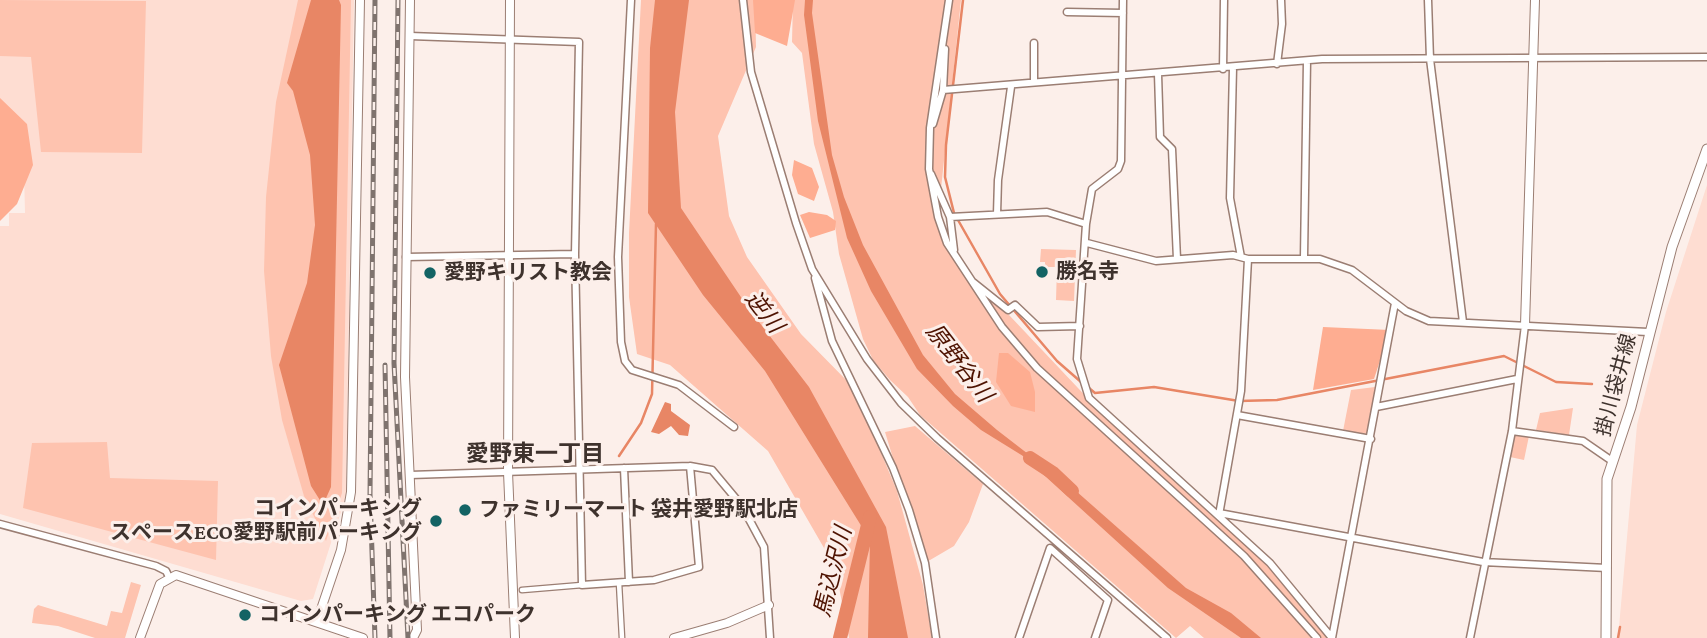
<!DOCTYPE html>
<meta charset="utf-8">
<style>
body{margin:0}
canvas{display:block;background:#fcefea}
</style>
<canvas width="1707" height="638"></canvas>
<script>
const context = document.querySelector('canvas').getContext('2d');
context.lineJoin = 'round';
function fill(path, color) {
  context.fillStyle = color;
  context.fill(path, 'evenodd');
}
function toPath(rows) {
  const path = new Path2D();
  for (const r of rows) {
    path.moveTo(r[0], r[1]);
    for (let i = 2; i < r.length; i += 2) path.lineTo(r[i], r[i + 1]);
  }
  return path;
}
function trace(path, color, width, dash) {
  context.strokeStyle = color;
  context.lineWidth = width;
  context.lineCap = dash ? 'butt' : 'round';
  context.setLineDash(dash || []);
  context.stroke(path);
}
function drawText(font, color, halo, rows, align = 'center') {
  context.font = font + ' "Crimson Pro","Noto Sans JP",serif';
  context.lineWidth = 6;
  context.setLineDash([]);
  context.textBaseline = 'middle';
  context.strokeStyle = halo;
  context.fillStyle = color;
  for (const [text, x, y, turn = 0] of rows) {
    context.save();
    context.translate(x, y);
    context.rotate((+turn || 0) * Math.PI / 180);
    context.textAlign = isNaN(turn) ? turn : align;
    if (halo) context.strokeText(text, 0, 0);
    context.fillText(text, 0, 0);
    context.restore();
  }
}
const built = toPath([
 [0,0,354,0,346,496,313,599,301,601,0,514,0,226,9,226,9,213,25,213,24,172,0,105],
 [1707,185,1707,638,1618,638,1637,425,1666,312]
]);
const green = toPath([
 [0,0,146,1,142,153,41,152,31,57,0,56],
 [298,0,351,0,342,493,326,541,304,496,282,420,271,356,264,271,266,197,276,102],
 [641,0,755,0,756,47,718,136,729,216,747,257,801,334,854,388,897,491,923,585,932,638,849,638,835,567,768,451,670,365,637,354,629,297,629,233],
 [793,0,961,0,938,217,958,261,1095,406,1285,579,1329,638,1204,638,1190,626,1176,638,920,415,908,397,890,380,873,360,863,339,839,254,833,212,814,144,802,53,792,42],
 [1041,249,1076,250,1074,301,1056,300,1057,267,1045,267,1045,262,1040,262],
 [1375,387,1367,434,1343,431,1351,390],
 [1573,408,1569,435,1536,430,1540,413],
 [915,426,983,484,969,522,954,546,925,563,885,432],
 [1514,434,1529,436,1524,460,1510,457],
 [107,442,110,478,218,481,216,560,23,508,32,443],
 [131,582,141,585,125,638,95,638,58,626,32,623,34,609,38,605,107,626,111,611,122,613]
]);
const forest = toPath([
 [753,0,795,0,787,46,755,33],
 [0,98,27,124,33,165,17,204,0,221],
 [794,160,812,168,819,187,814,201,798,194,792,175],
 [809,212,827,215,836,221,835,230,810,238,800,215],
 [1323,327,1390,330,1374,379,1313,390],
 [999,353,1008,353,1030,372,1035,392,1035,412,1011,406,996,382]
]);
const water = toPath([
 [311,0,339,0,341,5,331,487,323,505,311,486,279,365,307,283,315,225,310,155,293,91,287,83],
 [655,0,689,0,675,112,681,208,749,309,809,387,886,527,908,638,868,638,870,540,765,371,703,295,648,213,650,48],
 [805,0,813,0,812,13,832,155,844,197,863,245,923,355,955,394,997,430,1076,491,1186,588,1231,613,1261,638,1241,638,1168,588,1023,456,981,430,953,406,917,369,871,291,847,238,818,121,804,15],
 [665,402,671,404,671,411,690,425,688,436,679,435,671,426,659,434,651,432]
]);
const stream = toPath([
 [963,0,946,145,945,177,954,213,1000,294,1057,361,1081,382],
 [1089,388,1095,393,1154,387,1239,401,1277,400,1504,356,1556,382,1592,384],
 [619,456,641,423,652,394,656,224],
 [1618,638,1620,627]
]);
const river = toPath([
 [1030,458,1053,473,1072,491],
 [840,638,870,517]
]);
const pedestrian = toPath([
 [619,583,622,638],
 [522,590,582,585]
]);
const minor = toPath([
 [631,0,618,257,621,342,625,361,632,370,679,385,734,427],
 [743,0,751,72,796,223,812,269,867,359,901,403,937,438,1167,638],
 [949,0,930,128,929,169,938,217,947,243,1002,327,1037,368,1244,556,1317,638],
 [1123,0,1121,161,1118,169,1092,189,1086,224,1077,359,1089,398,1270,563,1332,638],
 [1428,0,1430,59,1463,322],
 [1067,12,1123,13],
 [410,36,579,42,575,254,582,585,654,580,699,567,690,466],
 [1277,64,1282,24,1281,0],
 [1233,68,1230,198,1241,257],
 [1223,69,1224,0],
 [1158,74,1160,137,1172,149,1177,259],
 [1034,82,1034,43],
 [943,90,1322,59,1707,57],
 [933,124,943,90,945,49],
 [931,174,950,217,954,250],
 [997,214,998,180,1011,87],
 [950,217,1047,212,1086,224],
 [1087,243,1156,261,1233,255,1248,259,1320,259,1352,270,1406,311,1429,321,1648,332],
 [406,257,575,254],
 [1304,257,1307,61],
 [815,278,832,341,893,468,909,510,925,563,936,638],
 [973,282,1008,310,1015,305,1038,327,1080,326],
 [1376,407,1517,379],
 [1237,415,1371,439],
 [1512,431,1583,441,1612,461],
 [624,468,629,582],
 [410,475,690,466,712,470,742,506,764,547,770,638],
 [1219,513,1483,562,1607,568],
 [1219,515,1241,391,1248,259],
 [0,524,156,566,166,571,169,577],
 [1019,638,1050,548,1108,600,1095,638],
 [1332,638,1395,303],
 [1470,638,1512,431,1525,325]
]);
const tertiary = toPath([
 [410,0,405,377,417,630,413,638],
 [510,0,508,472,515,638],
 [1525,325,1535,0],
 [317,621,341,550,351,492,360,0],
 [140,638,160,584,176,575,363,638],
 [674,638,727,623,769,605]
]);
const secondary = toPath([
 [1606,638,1607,479,1631,407,1672,247,1707,149]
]);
const rail = toPath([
 [398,0,394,363,408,638],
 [385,365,390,638],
 [375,638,370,494,375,0]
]);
const markers = [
 [1042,272,7,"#136364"],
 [430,273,7,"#136364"],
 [465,510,7,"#136364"],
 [436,521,7,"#136364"],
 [245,615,7,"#136364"]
];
const poiNames = [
 ["勝名寺",1056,272],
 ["愛野キリスト教会",444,273],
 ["コインパーキング",422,509,"right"],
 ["スペースECO愛野駅前パーキング",422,533,"right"],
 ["ファミリーマート 袋井愛野駅北店",479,510],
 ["コインパーキング エコパーク",259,615]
];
const streetNames = [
 ["掛川袋井線",1616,385,-75]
];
const waterNames = [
 ["逆川",764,312,52],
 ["原野谷川",959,363,52],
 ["馬込沢川",833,572,-76]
];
const neighbourhoodNames = [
 ["愛野東一丁目",535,454]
];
fill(built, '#feddd2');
fill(green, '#fec3af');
fill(forest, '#fead91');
fill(water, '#e88665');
trace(stream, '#e88665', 2.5);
trace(river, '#e88665', 14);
trace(pedestrian, '#9b7e73', 7);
trace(minor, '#9b7e73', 9);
trace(tertiary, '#9b7e73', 10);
trace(secondary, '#9b7e73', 11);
trace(pedestrian, '#fff', 4.5);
trace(minor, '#fff', 6);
trace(tertiary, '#fff', 8);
trace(secondary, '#fff', 9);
trace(rail, '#7f736e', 5);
trace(rail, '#fcefea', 2.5, [8]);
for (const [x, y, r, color] of markers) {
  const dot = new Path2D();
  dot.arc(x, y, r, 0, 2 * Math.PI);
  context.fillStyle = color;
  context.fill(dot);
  trace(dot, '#fcefea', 2.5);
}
drawText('bold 21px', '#3e322d', '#fcefea', poiNames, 'left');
drawText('21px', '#3e322d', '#fcefea', streetNames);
drawText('italic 23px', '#4e1200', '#fcefea', waterNames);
drawText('bold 23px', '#3e322d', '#fcefea', neighbourhoodNames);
</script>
